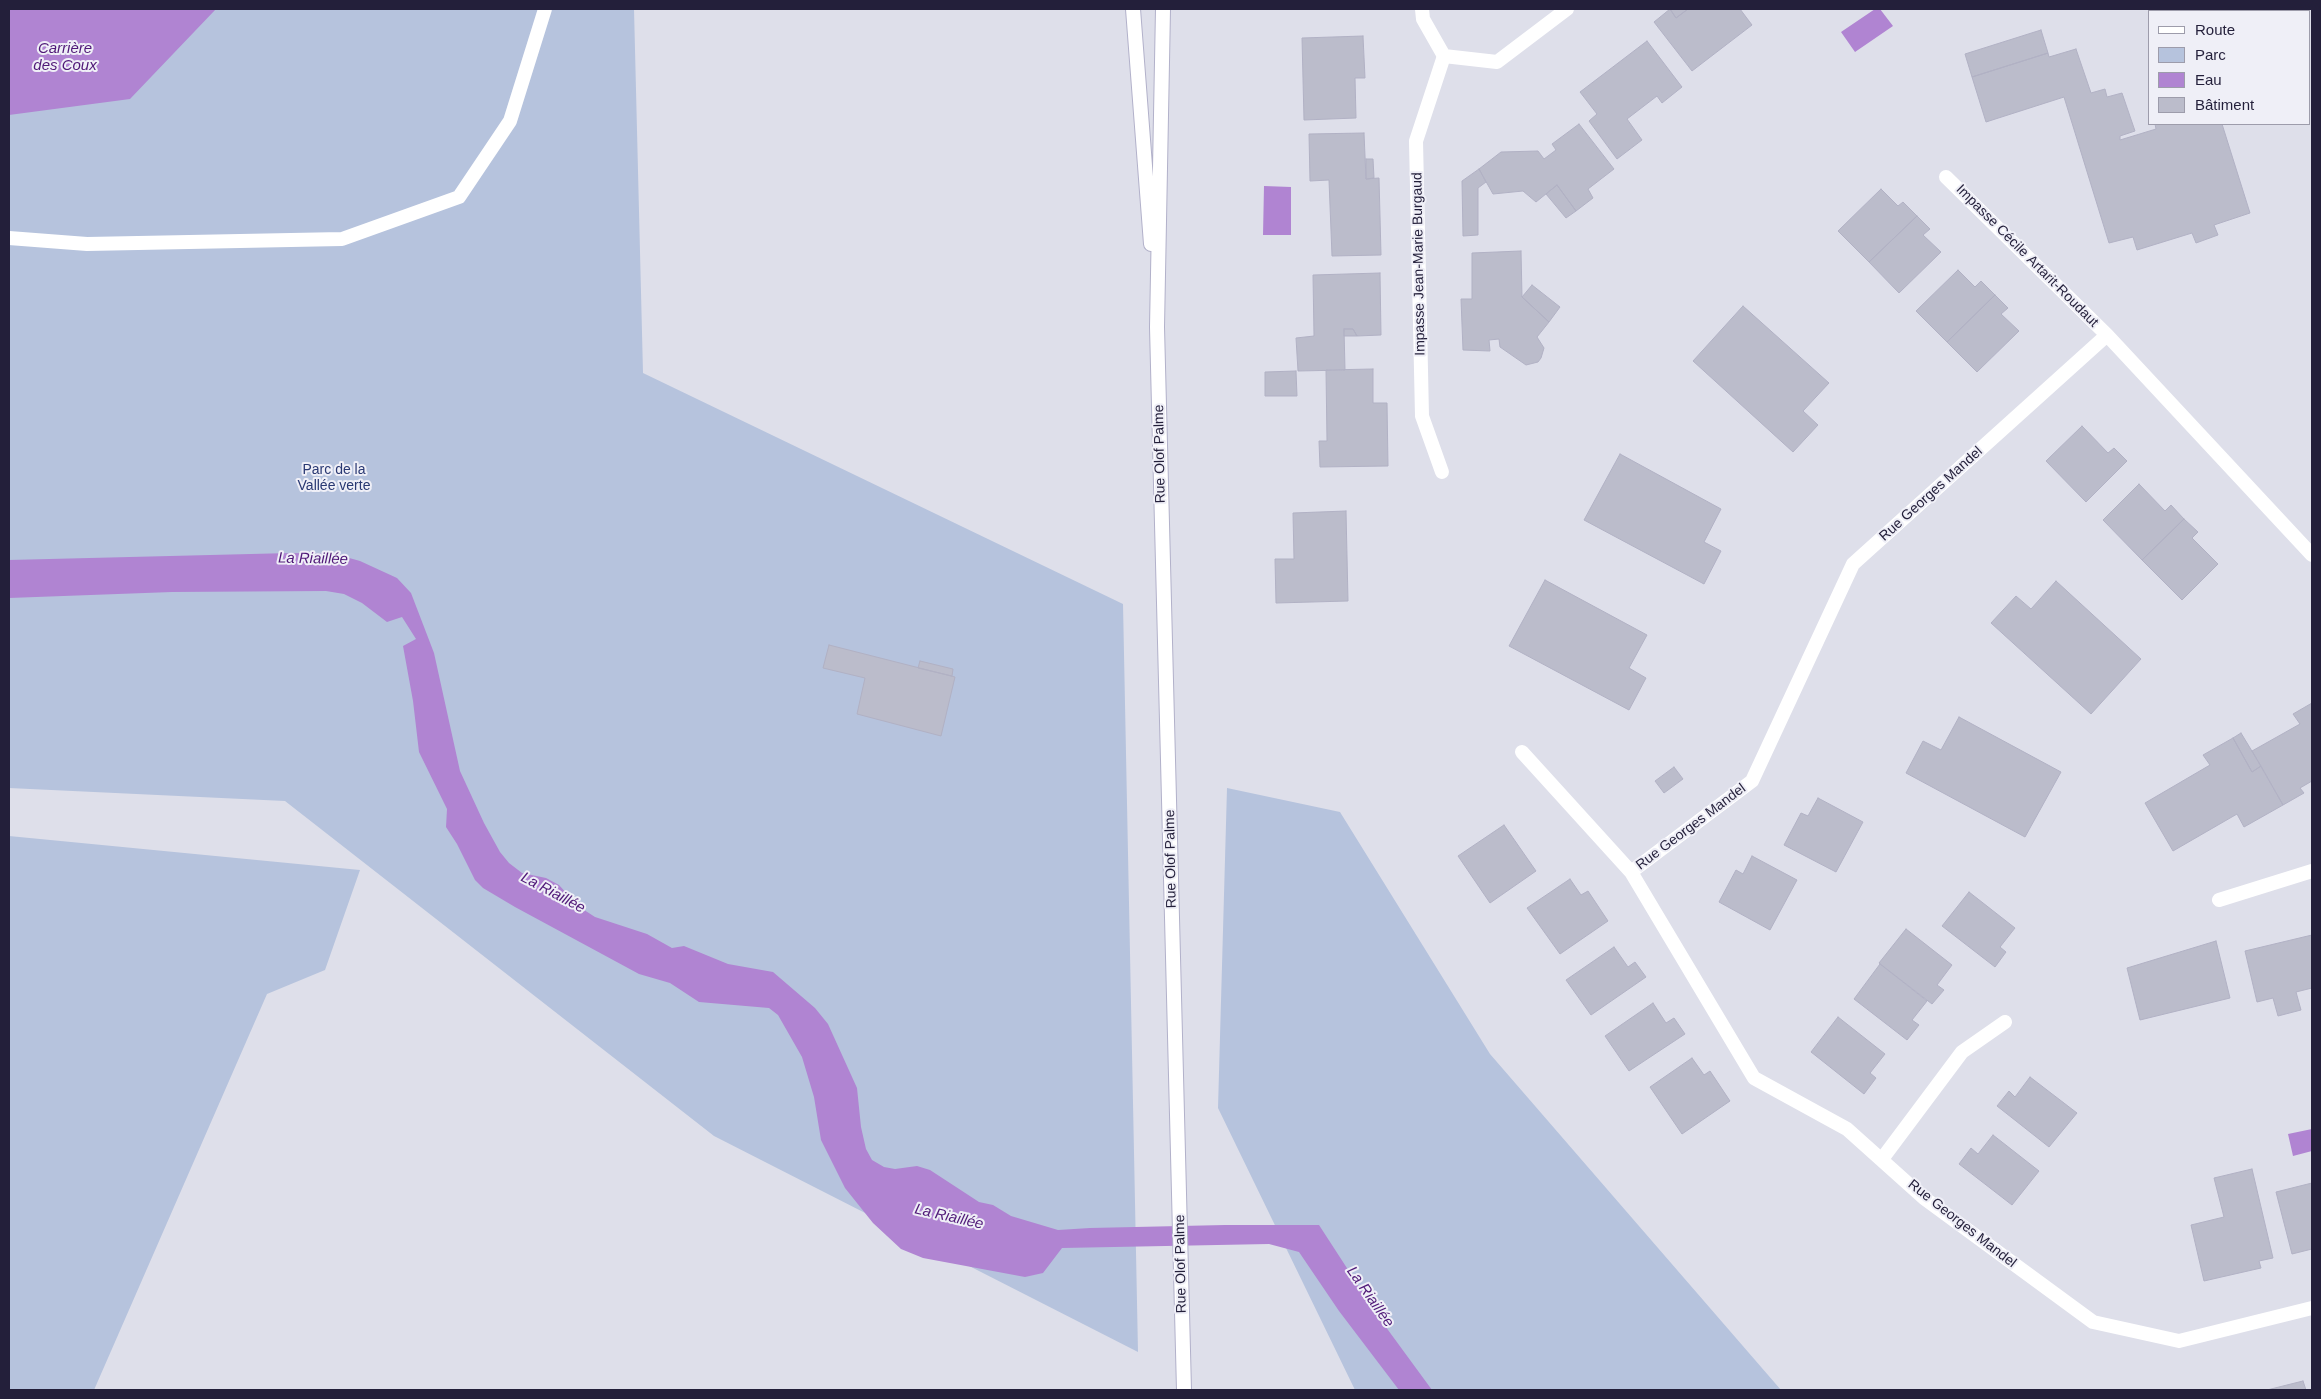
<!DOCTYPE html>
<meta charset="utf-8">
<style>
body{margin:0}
#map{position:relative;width:2321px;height:1399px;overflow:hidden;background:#dedfea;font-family:Helvetica,sans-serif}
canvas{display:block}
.frame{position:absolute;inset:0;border:10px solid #231f3a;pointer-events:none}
.legend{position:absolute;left:2148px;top:10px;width:162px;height:115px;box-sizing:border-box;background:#efeff7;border:1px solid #9d9cab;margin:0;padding:6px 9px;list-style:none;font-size:15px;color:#231f3a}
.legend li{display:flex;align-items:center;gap:10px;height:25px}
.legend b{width:25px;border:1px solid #9d9cab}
</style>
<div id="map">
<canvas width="2321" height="1399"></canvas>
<div class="frame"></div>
<ul class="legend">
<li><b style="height:6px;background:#fff"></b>Route</li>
<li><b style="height:14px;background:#b6c3dd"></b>Parc</li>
<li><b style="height:14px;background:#b084d2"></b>Eau</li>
<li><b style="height:14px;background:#bbbccb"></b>Bâtiment</li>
</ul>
</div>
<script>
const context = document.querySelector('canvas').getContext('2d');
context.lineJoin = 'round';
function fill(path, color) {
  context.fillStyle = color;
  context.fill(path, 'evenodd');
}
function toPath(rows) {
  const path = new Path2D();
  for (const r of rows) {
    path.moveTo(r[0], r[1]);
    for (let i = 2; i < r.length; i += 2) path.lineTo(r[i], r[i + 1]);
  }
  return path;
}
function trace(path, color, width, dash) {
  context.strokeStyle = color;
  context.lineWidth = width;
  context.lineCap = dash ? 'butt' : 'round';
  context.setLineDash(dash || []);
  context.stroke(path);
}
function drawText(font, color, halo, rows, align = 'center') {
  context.font = font + ' Helvetica,sans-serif';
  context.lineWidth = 4;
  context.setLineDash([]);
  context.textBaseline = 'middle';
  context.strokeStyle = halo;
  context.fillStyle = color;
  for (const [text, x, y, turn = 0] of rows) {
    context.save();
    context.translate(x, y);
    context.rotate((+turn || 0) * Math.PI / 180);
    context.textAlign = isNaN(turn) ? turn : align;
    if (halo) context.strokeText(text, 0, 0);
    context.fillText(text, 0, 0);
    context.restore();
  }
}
const green = toPath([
 [9,9,634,9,643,373,1123,604,1138,1352,714,1136,285,801,9,788],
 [1227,788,1340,812,1490,1054,1781,1390,1355,1390,1218,1108],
 [9,836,360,870,325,970,267,994,94,1390,9,1390]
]);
const water = toPath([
 [9,9,216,9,130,99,9,115],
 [1875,9,1880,9,1893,26,1855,52,1841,32],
 [1264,186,1291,187,1291,235,1263,235],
 [291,553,335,554,360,561,397,578,411,593,434,653,460,771,484,823,500,852,509,863,522,873,546,878,559,885,578,906,595,917,647,934,672,948,684,946,728,964,773,972,815,1008,828,1024,857,1088,861,1127,866,1149,872,1160,884,1167,895,1169,917,1166,930,1170,979,1202,993,1205,1011,1216,1058,1230,1090,1228,1225,1225,1319,1225,1380,1319,1432,1390,1399,1390,1339,1311,1299,1252,1269,1244,1062,1248,1043,1273,1025,1277,923,1258,901,1249,873,1223,845,1188,821,1140,814,1097,802,1057,778,1015,769,1008,699,1002,670,983,639,974,515,907,483,888,475,880,457,844,446,827,447,809,419,752,413,701,403,646,416,639,402,617,387,622,362,603,344,594,326,591,172,592,9,598,9,560],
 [2312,1129,2312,1151,2293,1156,2288,1134]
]);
const building = toPath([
 [1670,9,1676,18,1688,9,1740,9,1752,25,1692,71,1654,22,1670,9],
 [1670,9,1688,9,1676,18,1670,9],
 [2041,30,2048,53,1972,77,1965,54,2041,30],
 [1363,36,1365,78,1355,78,1356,118,1304,120,1302,38,1363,36],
 [1647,41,1682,87,1662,103,1657,96,1627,119,1642,140,1617,159,1589,121,1597,114,1580,92,1647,41],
 [2076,49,2091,93,2105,89,2107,97,2122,93,2135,131,2120,136,2120,140,2156,129,2155,124,2222,124,2250,213,2214,225,2218,235,2196,243,2192,233,2137,250,2133,237,2109,243,2064,97,1986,122,1972,77,2048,53,2049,57,2076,49],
 [1579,124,1614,169,1588,189,1593,198,1576,211,1557,185,1536,202,1523,191,1493,194,1479,169,1501,152,1538,151,1544,159,1556,150,1552,144,1579,124],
 [1364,133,1366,179,1379,178,1381,255,1332,256,1329,180,1310,181,1309,134,1364,133],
 [1366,159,1373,159,1374,178,1366,179,1366,159],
 [1479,169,1486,182,1478,188,1478,235,1463,236,1462,181,1479,169],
 [1557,185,1576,211,1566,218,1546,194,1557,185],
 [1881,189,1898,206,1903,202,1917,216,1869,262,1838,231,1881,189],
 [1917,216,1930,229,1923,235,1941,252,1899,293,1869,262,1917,216],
 [1521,251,1522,297,1549,322,1537,337,1544,348,1541,358,1538,362,1526,365,1500,347,1499,339,1489,340,1490,351,1463,350,1461,299,1472,299,1472,253,1521,251],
 [1958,270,1975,287,1981,281,1995,295,1947,342,1916,311,1958,270],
 [1380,273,1381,335,1357,336,1353,329,1344,329,1345,370,1298,371,1296,338,1314,336,1313,275,1380,273],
 [1532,285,1560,307,1549,322,1522,297,1532,285],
 [1995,295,2008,308,2001,314,2019,331,1977,372,1947,342,1995,295],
 [1743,306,1829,383,1803,411,1818,425,1793,452,1693,361,1743,306],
 [1344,329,1353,329,1357,336,1344,336,1344,329],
 [1373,369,1373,403,1387,403,1388,466,1320,467,1319,441,1327,441,1326,370,1373,369],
 [1296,371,1297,396,1265,396,1265,372,1296,371],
 [2082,426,2108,453,2114,448,2127,461,2086,502,2046,461,2082,426],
 [1620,454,1721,509,1704,542,1721,551,1704,584,1584,520,1620,454],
 [2139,484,2165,511,2171,505,2184,519,2142,560,2103,520,2139,484],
 [1346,511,1348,601,1276,603,1275,559,1294,559,1293,513,1346,511],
 [2184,519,2198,532,2192,538,2218,564,2182,600,2142,560,2184,519],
 [1545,580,1647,635,1629,668,1646,678,1629,710,1509,646,1545,580],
 [2056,581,2141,659,2091,714,1991,623,2016,596,2031,609,2056,581],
 [829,645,955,677,941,736,857,714,865,678,823,668,829,645],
 [920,661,953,669,952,676,918,668,920,661],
 [2312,703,2312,781,2300,788,2304,793,2283,805,2252,751,2300,724,2293,714,2312,703],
 [1959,717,2061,772,2025,837,1906,773,1923,741,1941,750,1959,717],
 [2241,733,2261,766,2252,772,2233,738,2241,733],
 [2233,738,2252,772,2261,766,2283,805,2244,827,2237,814,2173,851,2145,803,2210,765,2203,755,2233,738],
 [1674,767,1683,779,1664,793,1655,781,1674,767],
 [1818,798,1863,822,1836,872,1784,845,1801,813,1808,816,1818,798],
 [1504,825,1536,871,1490,903,1458,856,1504,825],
 [1752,856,1797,880,1770,930,1719,902,1736,870,1743,874,1752,856],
 [1570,879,1581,895,1588,891,1608,921,1560,954,1527,908,1570,879],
 [1969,892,2015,928,2000,947,2006,952,1995,967,1942,926,1969,892],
 [1906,929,1952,965,1937,985,1944,990,1932,1004,1879,963,1906,929],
 [2312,935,2312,988,2296,992,2301,1010,2278,1016,2273,998,2257,1002,2245,951,2312,935],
 [2216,941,2230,998,2140,1020,2127,968,2216,941],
 [1614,947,1628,967,1635,962,1646,977,1591,1015,1566,980,1614,947],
 [1880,964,1927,1001,1912,1020,1919,1025,1907,1040,1854,999,1880,964],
 [1653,1003,1666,1023,1674,1018,1685,1034,1629,1071,1605,1036,1653,1003],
 [1838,1017,1885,1054,1870,1073,1876,1078,1864,1094,1811,1052,1838,1017],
 [1692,1058,1704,1075,1710,1071,1730,1101,1682,1134,1650,1087,1692,1058],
 [2030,1077,2077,1113,2049,1147,1997,1106,2009,1091,2015,1097,2030,1077],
 [1993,1135,2039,1171,2012,1205,1959,1164,1971,1148,1978,1154,1993,1135],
 [2252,1169,2273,1258,2259,1261,2261,1268,2204,1281,2191,1225,2224,1217,2214,1178,2252,1169],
 [2312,1183,2312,1249,2292,1254,2276,1192,2312,1183],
 [2303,1381,2306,1390,2267,1390,2303,1381]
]);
const service = toPath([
 [9,238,87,244,342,239,459,197,510,121,545,9],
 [1442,472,1422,416,1416,141,1444,56]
]);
const minor = toPath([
 [1422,9,1423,19,1444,56,1497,62,1567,9],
 [1946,177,2107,335,2312,555],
 [1522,752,1631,872,1754,1078,1847,1129,1924,1198,2093,1322,2179,1341,2312,1308],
 [1631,872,1752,781,1853,564,2107,335],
 [2219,900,2312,871],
 [1882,1159,1962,1052,2005,1022]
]);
const secondary = toPath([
 [1133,9,1151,244],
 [1163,9,1157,327,1184,1390]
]);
const streetNames = [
 ["Impasse Cécile Artarit-Roudaut",2027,256,45],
 ["Impasse Jean-Marie Burgaud",1419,264,-91],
 ["Rue Olof Palme",1160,454,-91],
 ["Rue Georges Mandel",1931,494,-42],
 ["Rue Georges Mandel",1691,827,-37],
 ["Rue Olof Palme",1171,859,-91],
 ["Rue Georges Mandel",1962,1224,38],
 ["Rue Olof Palme",1181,1264,-91]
];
const parkNames = [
 ["Parc de la",334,470],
 ["Vallée verte",334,486]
];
const waterNames = [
 ["Carrière",65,49],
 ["des Coux",65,66],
 ["La Riaillée",313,559,1],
 ["La Riaillée",553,893,28],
 ["La Riaillée",949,1217,13],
 ["La Riaillée",1370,1297,55]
];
fill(green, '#b6c3dd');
fill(water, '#b084d2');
fill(building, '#bbbccb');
trace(building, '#b1b1c4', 1);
trace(secondary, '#b2b1ca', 16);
trace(service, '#fff', 14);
trace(minor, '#fff', 14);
trace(secondary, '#fff', 14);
drawText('14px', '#231f3a', '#efeff7', streetNames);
drawText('14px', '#293872', '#efeff7', parkNames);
drawText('italic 15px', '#4f1877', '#efeff7', waterNames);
</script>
